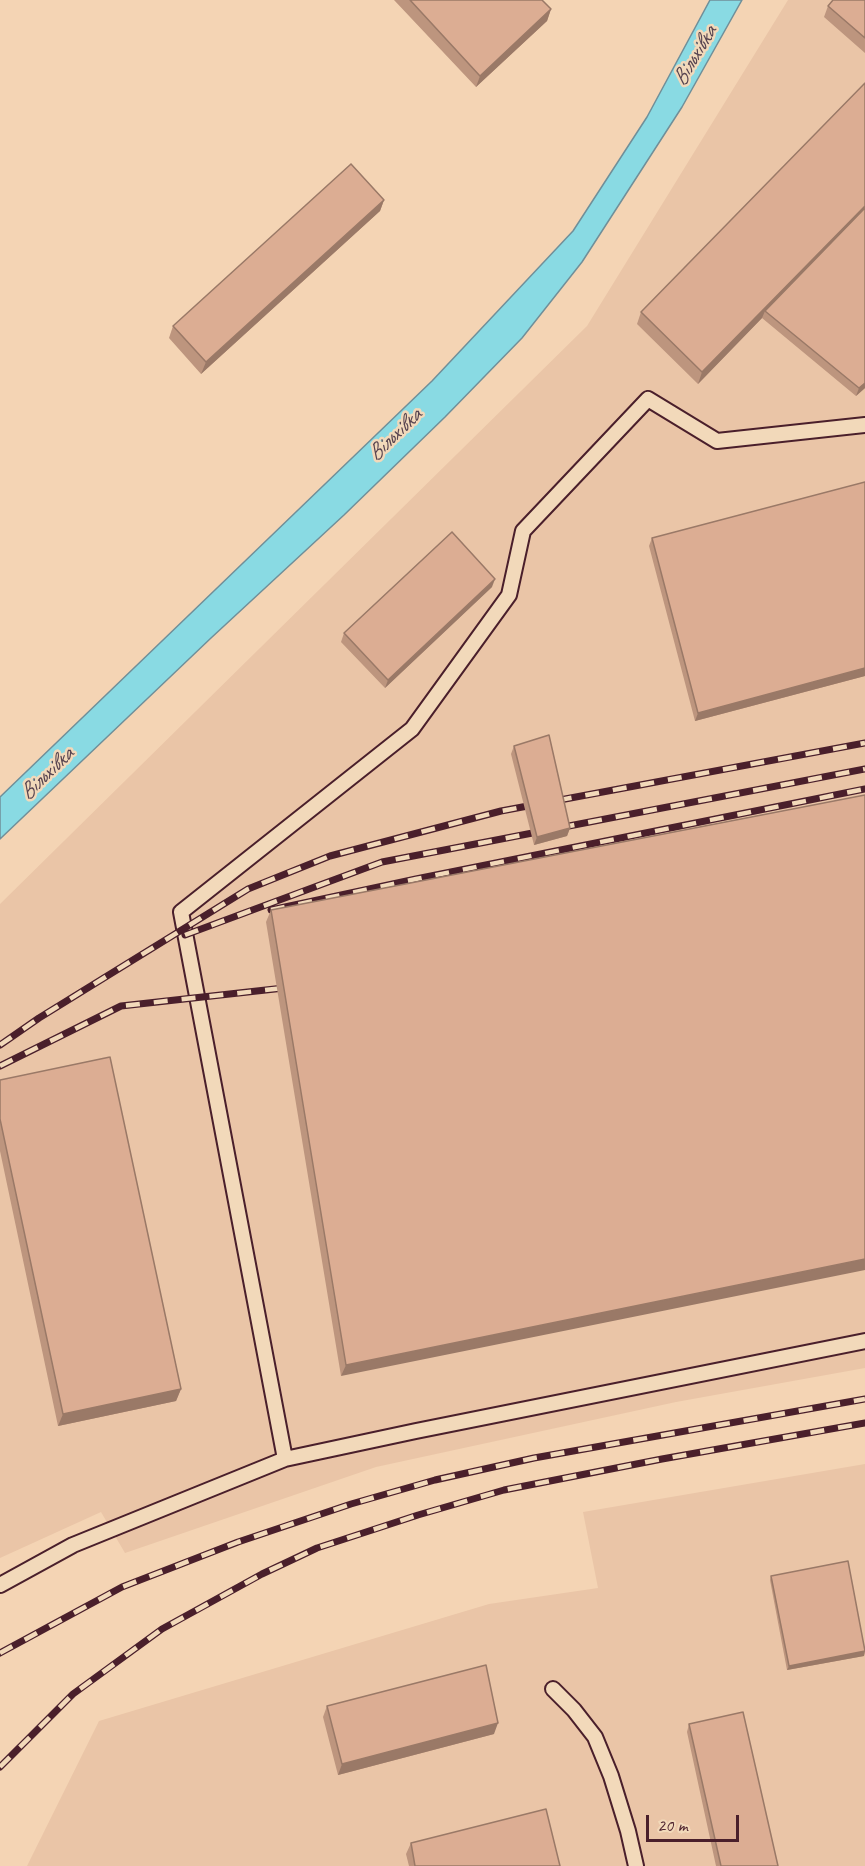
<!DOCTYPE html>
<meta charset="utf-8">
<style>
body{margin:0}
#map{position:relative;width:865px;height:1866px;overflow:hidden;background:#f4d4b4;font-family:Caveat,sans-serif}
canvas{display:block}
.scale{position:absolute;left:646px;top:1815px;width:93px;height:27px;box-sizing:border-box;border:3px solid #4a1f2b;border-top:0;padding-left:8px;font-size:18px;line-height:21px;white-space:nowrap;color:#4a1f2b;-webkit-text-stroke:4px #f2d9ba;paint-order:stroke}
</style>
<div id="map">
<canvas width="865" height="1866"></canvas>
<div class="scale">20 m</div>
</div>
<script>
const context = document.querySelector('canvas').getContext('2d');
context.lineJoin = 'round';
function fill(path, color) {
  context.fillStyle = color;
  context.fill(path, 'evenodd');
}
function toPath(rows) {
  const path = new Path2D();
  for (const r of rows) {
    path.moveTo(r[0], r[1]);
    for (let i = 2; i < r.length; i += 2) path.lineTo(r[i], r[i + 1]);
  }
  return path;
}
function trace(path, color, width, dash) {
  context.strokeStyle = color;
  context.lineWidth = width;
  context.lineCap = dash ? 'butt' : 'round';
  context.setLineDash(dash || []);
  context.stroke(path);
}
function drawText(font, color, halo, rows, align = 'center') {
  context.font = font + ' Caveat,sans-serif';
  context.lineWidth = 5;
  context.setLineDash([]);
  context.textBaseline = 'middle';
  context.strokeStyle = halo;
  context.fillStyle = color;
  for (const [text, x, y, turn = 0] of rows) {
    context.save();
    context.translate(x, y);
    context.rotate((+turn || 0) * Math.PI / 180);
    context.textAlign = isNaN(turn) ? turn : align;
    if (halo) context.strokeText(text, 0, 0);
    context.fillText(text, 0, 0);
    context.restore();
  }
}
const built = toPath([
 [788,0,865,0,865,1368,676,1402,376,1467,125,1553,101,1512,0,1558,0,904,587,326],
 [865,1464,865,1866,27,1866,99,1721,489,1604,598,1588,583,1512]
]);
const water = toPath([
 [710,0,742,0,682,107,582,262,522,338,445,417,344,515,211,638,0,839,0,797,432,381,573,231,647,117,710,0]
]);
const lane = toPath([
 [285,1459,416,1431,865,1341],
 [0,1585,73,1545,285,1459,181,912,412,729,509,595,523,531,648,399,717,441,865,425],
 [553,1689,574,1710,595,1737,611,1776,628,1831,636,1866]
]);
const rail = toPath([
 [271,910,416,879,865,789],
 [185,935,382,862,865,769],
 [0,1045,39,1018,248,889,330,856,501,811,865,743],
 [0,1066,121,1006,293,987],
 [0,1653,122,1587,238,1542,351,1504,435,1480,534,1458,865,1399],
 [0,1767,73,1694,162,1629,262,1574,317,1548,418,1515,504,1490,662,1459,865,1423]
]);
const wall = toPath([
 [394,0,542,0,551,9,547,21,476,87],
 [865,0,865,53,824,17,828,6],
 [865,83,865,388,856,396,762,318,698,384,637,324,641,312],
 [384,200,380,211,201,374,169,338,173,326],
 [865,482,865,676,695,721,649,546,652,538],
 [492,587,385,688,341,642,344,633],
 [514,746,570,828,567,836,534,845,511,754],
 [865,795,341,1376,266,922,271,910],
 [0,1080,181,1389,176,1401,58,1426,0,1151],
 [771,1576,865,1649,864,1656,787,1670,770,1580],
 [327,1706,494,1734,338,1775,323,1717],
 [689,1724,778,1866,716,1866,687,1732],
 [411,1843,560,1866,409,1866,406,1854]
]);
const shadedWall = toPath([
 [551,9,547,21,476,87,480,76],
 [384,200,380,211,201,374,206,362],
 [865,206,865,213,765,311,762,318,698,384,702,372],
 [865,383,865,388,856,396,859,388],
 [495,579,492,587,385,688,388,680],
 [865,668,865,676,695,721,698,713],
 [570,828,567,836,534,845,537,837],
 [865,1259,865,1270,341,1376,346,1365],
 [181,1389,176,1401,58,1426,63,1414],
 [865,1651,864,1656,787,1670,789,1666],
 [498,1723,494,1734,338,1775,342,1764]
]);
const building = toPath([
 [410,0,542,0,551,9,480,76,410,0],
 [833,0,865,0,865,38,828,6,833,0],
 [865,83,865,206,702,372,641,312,865,83],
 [351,164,384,200,206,362,173,326,351,164],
 [865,208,865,383,859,388,765,311,865,208],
 [865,482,865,668,698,713,652,538,865,482],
 [452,532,495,579,388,680,344,633,452,532],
 [549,735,570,828,537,837,514,746,549,735],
 [865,795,865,1259,346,1365,271,910,865,795],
 [110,1057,181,1389,63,1414,0,1119,0,1080,110,1057],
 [848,1561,865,1651,789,1666,771,1576,848,1561],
 [486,1665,498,1723,342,1764,327,1706,486,1665],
 [743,1712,778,1866,721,1866,689,1724,743,1712],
 [546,1809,560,1866,415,1866,411,1843,546,1809]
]);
const waterNames = [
 ["Вільхівка",695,56,-59],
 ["Вільхівка",395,435,-44],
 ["Вільхівка",47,774,-44]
];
fill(built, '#eac5a7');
fill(water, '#89dae3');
trace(water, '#708f99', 1.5);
trace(lane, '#4a1f2b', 18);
trace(lane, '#f2d9ba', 14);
trace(rail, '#4a1f2b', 7);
trace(rail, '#f2d9ba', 4.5, [14]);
fill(wall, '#bd957e');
fill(shadedWall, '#9a7967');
fill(building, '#dcad93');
trace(building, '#9a7967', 1.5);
drawText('italic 22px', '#574450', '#f2d9ba', waterNames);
</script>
